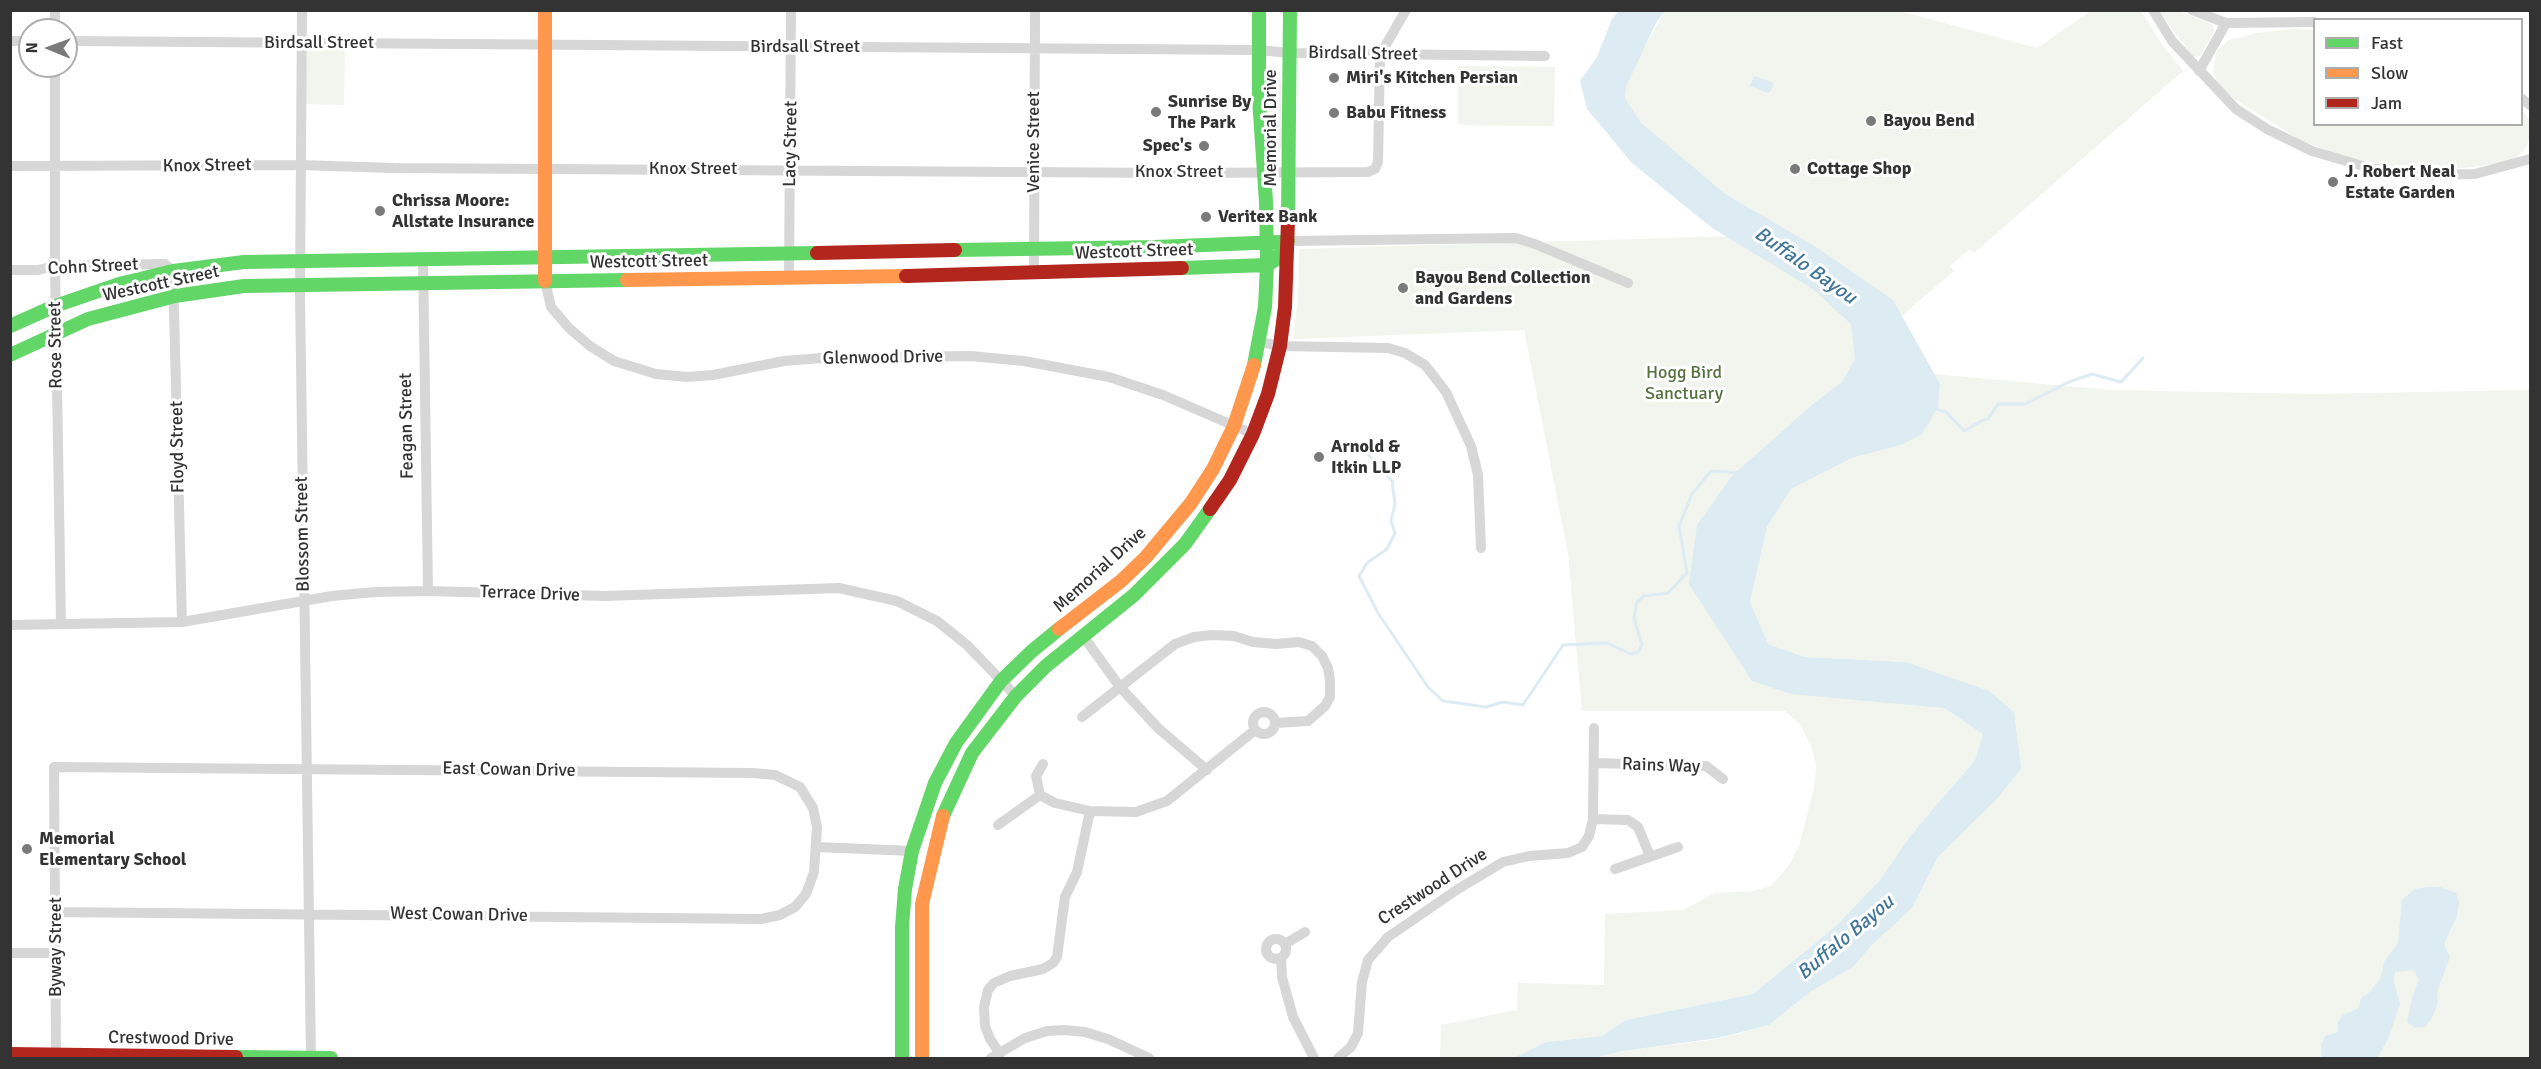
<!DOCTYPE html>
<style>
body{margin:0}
#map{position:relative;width:2541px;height:1069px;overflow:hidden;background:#fff;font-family:Signika,sans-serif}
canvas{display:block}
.frame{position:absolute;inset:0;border:12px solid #333;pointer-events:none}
.legend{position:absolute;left:2313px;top:18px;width:210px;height:108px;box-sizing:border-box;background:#fff;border:2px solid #adadad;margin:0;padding:8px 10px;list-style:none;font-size:18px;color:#333}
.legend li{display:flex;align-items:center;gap:12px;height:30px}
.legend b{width:30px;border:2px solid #adadad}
.north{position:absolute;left:18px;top:18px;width:60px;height:60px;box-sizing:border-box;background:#fff;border:2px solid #adadad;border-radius:50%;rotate:271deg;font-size:16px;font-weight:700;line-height:24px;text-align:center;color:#333}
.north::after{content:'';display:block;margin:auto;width:21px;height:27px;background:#7a7a7a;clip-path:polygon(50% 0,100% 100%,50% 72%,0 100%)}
</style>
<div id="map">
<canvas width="2541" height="1069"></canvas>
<div class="frame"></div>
<ul class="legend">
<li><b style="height:8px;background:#63d668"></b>Fast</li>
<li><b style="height:8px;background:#ff974d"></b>Slow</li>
<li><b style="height:8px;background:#b3261e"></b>Jam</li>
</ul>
<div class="north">N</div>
</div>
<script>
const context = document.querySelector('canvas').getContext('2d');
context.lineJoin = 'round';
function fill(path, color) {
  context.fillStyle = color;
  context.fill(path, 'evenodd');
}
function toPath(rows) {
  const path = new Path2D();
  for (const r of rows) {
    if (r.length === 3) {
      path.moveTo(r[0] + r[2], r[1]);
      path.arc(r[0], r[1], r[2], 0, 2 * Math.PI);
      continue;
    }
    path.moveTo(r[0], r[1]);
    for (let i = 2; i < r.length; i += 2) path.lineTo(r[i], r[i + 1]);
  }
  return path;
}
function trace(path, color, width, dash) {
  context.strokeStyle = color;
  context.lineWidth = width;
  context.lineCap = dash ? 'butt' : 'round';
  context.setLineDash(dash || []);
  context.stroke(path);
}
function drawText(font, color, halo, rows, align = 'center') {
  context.font = font + ' Signika,sans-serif';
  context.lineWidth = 6;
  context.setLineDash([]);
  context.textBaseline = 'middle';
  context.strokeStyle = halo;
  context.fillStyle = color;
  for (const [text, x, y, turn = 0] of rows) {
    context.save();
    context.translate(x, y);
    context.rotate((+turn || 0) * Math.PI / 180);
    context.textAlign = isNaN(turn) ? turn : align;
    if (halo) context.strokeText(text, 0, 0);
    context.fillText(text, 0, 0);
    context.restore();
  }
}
const green = toPath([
 [1665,11,1900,11,2037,48,2091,11,2141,11,2161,43,2183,71,1974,253,1970,249,1950,266,1954,271,1898,319,1833,458,1778,497,1752,557,1741,600,1764,649,1924,691,1952,714,1983,733,1975,760,1911,835,1880,880,1836,926,1753,994,1626,1020,1602,1036,1546,1042,1513,1058,1440,1058,1441,1025,1517,1010,1518,983,1604,985,1605,914,1683,910,1715,893,1753,891,1771,886,1789,865,1799,846,1814,788,1816,766,1811,745,1800,724,1785,711,1582,711,1568,553,1524,330,1293,339,1298,298,1299,249,1775,235,1759,213,1724,193,1653,135,1641,123,1625,98,1626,87,1641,54],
 [2159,11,2179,11,2213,25,2214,31,2200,56,2193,57],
 [2294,29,2314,30,2314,124,2522,124,2522,110,2530,121,2530,136,2528,144,2523,152,2515,158,2502,163,2464,168,2427,170,2382,165,2338,154,2300,140,2235,99,2218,84,2213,72,2217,51,2229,40,2257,33],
 [312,49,345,50,344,105,304,104,307,52],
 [1277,66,1282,83,1282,146,1278,156,1275,158,1271,152,1266,88,1271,67],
 [1458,66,1555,67,1554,126,1458,125],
 [1934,374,2110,390,2157,391,2316,394,2530,390,2530,1058,1594,1058,1623,1051,1718,1039,1769,1025,1810,992,1853,967,1871,946,1912,908,1938,857,1996,800,2021,769,1906,662,1804,657,1768,644,1750,602,1767,527,1791,489,1852,458,1901,445,1938,407,1940,384]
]);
const water = toPath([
 [1619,11,1665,11,1656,23,1626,87,1625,98,1641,123,1724,193,1816,247,1893,300,1940,384,1938,407,1922,434,1901,445,1852,458,1791,489,1767,527,1750,602,1768,644,1804,657,1906,662,1989,691,2014,712,2021,769,1996,800,1938,857,1912,908,1871,946,1853,967,1810,992,1769,1025,1718,1038,1623,1051,1594,1058,1513,1058,1546,1042,1602,1036,1626,1020,1753,994,1836,926,1880,880,1911,835,1975,760,1983,734,1944,708,1791,694,1752,681,1689,584,1697,525,1732,476,1813,404,1842,382,1855,359,1851,324,1813,289,1712,228,1632,163,1587,109,1580,81,1597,57,1612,19],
 [1754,76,1772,82,1773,85,1771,91,1768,93,1750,86],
 [2428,887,2440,887,2456,893,2459,902,2457,916,2444,944,2450,957,2438,989,2437,1005,2432,1018,2425,1027,2415,1028,2407,1022,2412,998,2419,979,2413,970,2395,972,2394,981,2400,1004,2388,1039,2377,1058,2322,1058,2321,1045,2325,1036,2338,1032,2338,1022,2343,1015,2359,1008,2361,998,2370,992,2381,977,2384,962,2398,943,2402,900,2415,889]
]);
const stream = toPath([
 [1935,409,1946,412,1964,431,1983,420,1988,419,1998,404,2025,404,2069,382,2092,374,2121,382,2143,358],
 [1364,450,1392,481,1395,504,1391,521,1395,533,1387,549,1367,563,1359,576,1378,613,1428,687,1443,701,1486,707,1503,702,1523,705,1563,645,1607,643,1631,654,1639,651,1642,645,1634,618,1637,602,1644,596,1668,593,1687,573,1679,526,1692,494,1711,471,1739,473]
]);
const street = toPath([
 [302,10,300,294,311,1058],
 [2153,10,2172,41,2236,109,2267,129,2312,151,2370,168,2421,175,2475,174,2530,159],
 [2192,10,2226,23,2314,22],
 [55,30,55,10],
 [10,41,30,41],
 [66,41,1259,50,1289,53,1545,56],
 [55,66,55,266,61,624],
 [2199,71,2226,23],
 [2522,99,2530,105],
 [10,166,299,165,394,168,1173,173,1368,172,1375,169,1378,162,1380,55,1406,10],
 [1288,241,1516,238,1535,244,1628,283],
 [423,260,428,591],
 [10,270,38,270,55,266,165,264,173,271,182,622],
 [1034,274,1035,10],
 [789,278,791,10],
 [545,281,551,307,569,328,590,346,614,361,656,374,687,377,713,375,784,361,821,358,970,356,1024,361,1109,377,1163,395,1253,434],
 [1260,342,1280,346,1388,348,1405,353,1425,365,1446,392,1471,446,1478,475,1481,548],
 [10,625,182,622,332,596,375,592,428,591,605,596,839,588,897,601,937,621,967,645,1016,696],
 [1083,636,1120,687,1158,728,1207,770],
 [1264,723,11],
 [1082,717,1175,644,1194,637,1212,635,1234,636,1253,642,1276,644,1299,642,1312,646,1322,656,1328,668,1330,681,1330,697,1325,706,1308,721,1275,723],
 [1594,763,1706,766,1723,779],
 [1043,764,1036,776,1040,795,1055,803,1090,811,1136,812,1167,801,1255,730],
 [1593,819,1628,820,1638,827,1650,856],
 [998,825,1040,795],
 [817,847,912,851],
 [1615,869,1678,847],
 [56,912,761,919,780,915,795,907,806,894,814,872,817,827,813,808,800,787,775,775,753,773,54,767,56,1054],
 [1276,949,10],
 [1285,944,1305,932],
 [10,953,56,953],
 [1281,958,1282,977,1293,1017,1314,1058],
 [1000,1054,990,1039,985,1026,984,1007,988,990,994,983,1010,976,1043,969,1053,963,1057,957,1065,897,1077,872,1090,811],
 [991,1058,1025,1038,1047,1031,1065,1030,1085,1032,1108,1039,1149,1058],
 [1338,1058,1351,1047,1358,1033,1362,982,1368,960,1388,937,1458,889,1503,862,1529,856,1568,853,1582,847,1589,836,1593,819,1594,728]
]);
const fast = toPath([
 [1288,220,1290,10],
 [955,250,1155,247,1279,242],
 [1182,268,1267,265,1277,259,1288,241],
 [10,326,55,306,119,284,173,271,244,262,817,253],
 [10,355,88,319,175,296,244,286,627,280],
 [1254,365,1265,307,1267,265,1266,202,1259,99,1259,10],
 [943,816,972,753,1016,696,1046,666,1134,595,1185,544,1210,509],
 [236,1057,331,1058],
 [902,1058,902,927,905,889,912,851,935,783,956,743,1001,681,1032,651,1059,629]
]);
const slow = toPath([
 [545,10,545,281],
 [627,280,906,276],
 [1059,629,1121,581,1146,557,1191,503,1213,469,1234,426,1254,365],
 [922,1058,922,904,943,816]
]);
const jam = toPath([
 [817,253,955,250],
 [906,276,1182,268],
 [1210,509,1230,480,1253,434,1268,394,1280,346,1285,307,1288,220],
 [10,1054,236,1057]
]);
const markers = [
 [1334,78,6,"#7a7a7a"],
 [1156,112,6,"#7a7a7a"],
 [1334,113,6,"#7a7a7a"],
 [1871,121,6,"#7a7a7a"],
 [1204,146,6,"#7a7a7a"],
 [1795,169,6,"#7a7a7a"],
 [2333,182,6,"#7a7a7a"],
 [380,211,6,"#7a7a7a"],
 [1206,217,6,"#7a7a7a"],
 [1403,288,6,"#7a7a7a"],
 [1319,457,6,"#7a7a7a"],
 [27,849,6,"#7a7a7a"]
];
const streetNames = [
 ["Birdsall Street",319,43],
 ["Birdsall Street",805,47],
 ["Birdsall Street",1363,54,1],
 ["Memorial Drive",1271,128,-90],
 ["Venice Street",1034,142,-90],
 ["Lacy Street",791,144,-89],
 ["Knox Street",207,166,-1],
 ["Knox Street",693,169],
 ["Knox Street",1179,172],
 ["Westcott Street",1134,252,-2],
 ["Westcott Street",649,262,-1],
 ["Cohn Street",93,267,-3],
 ["Westcott Street",161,284,-12],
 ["Rose Street",56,345,-91],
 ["Glenwood Drive",883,358,-1],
 ["Feagan Street",407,426,-91],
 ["Floyd Street",178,447,-91],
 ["Blossom Street",303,534,-91],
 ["Memorial Drive",1100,570,-42],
 ["Terrace Drive",530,594,2],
 ["Rains Way",1661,766,2],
 ["East Cowan Drive",509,770,1],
 ["Crestwood Drive",1433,887,-33],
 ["West Cowan Drive",459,915,1],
 ["Byway Street",56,947,-90],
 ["Crestwood Drive",171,1039,1]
];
const poiNames = [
 ["Miri's Kitchen Persian",1346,78],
 ["Sunrise By",1168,102],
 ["The Park",1168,123],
 ["Babu Fitness",1346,113],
 ["Bayou Bend",1883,121],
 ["Spec's",1192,146,"right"],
 ["Cottage Shop",1807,169],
 ["J. Robert Neal",2345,172],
 ["Estate Garden",2345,193],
 ["Chrissa Moore:",392,201],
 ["Allstate Insurance",392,222],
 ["Veritex Bank",1218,217],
 ["Bayou Bend Collection",1415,278],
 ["and Gardens",1415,299],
 ["Arnold &",1331,447],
 ["Itkin LLP",1331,468],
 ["Memorial",39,839],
 ["Elementary School",39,860]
];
const parkNames = [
 ["Hogg Bird",1684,373],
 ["Sanctuary",1684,394]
];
const waterNames = [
 ["Buffalo Bayou",1805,266,35],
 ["Buffalo Bayou",1846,938,-40]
];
fill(green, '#f1f5ed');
fill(water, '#ddebf3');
trace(stream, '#ddebf3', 3);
trace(street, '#d7d7d7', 10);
trace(fast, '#63d668', 14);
trace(slow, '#ff974d', 14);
trace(jam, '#b3261e', 14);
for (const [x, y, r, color] of markers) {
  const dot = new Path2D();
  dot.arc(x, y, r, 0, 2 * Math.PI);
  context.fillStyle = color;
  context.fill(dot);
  trace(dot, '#fff', 2);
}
drawText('18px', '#333', '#fff', streetNames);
drawText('bold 18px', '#333', '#fff', poiNames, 'left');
drawText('18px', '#56703f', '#fff', parkNames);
drawText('italic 20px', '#3f7597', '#fff', waterNames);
</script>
